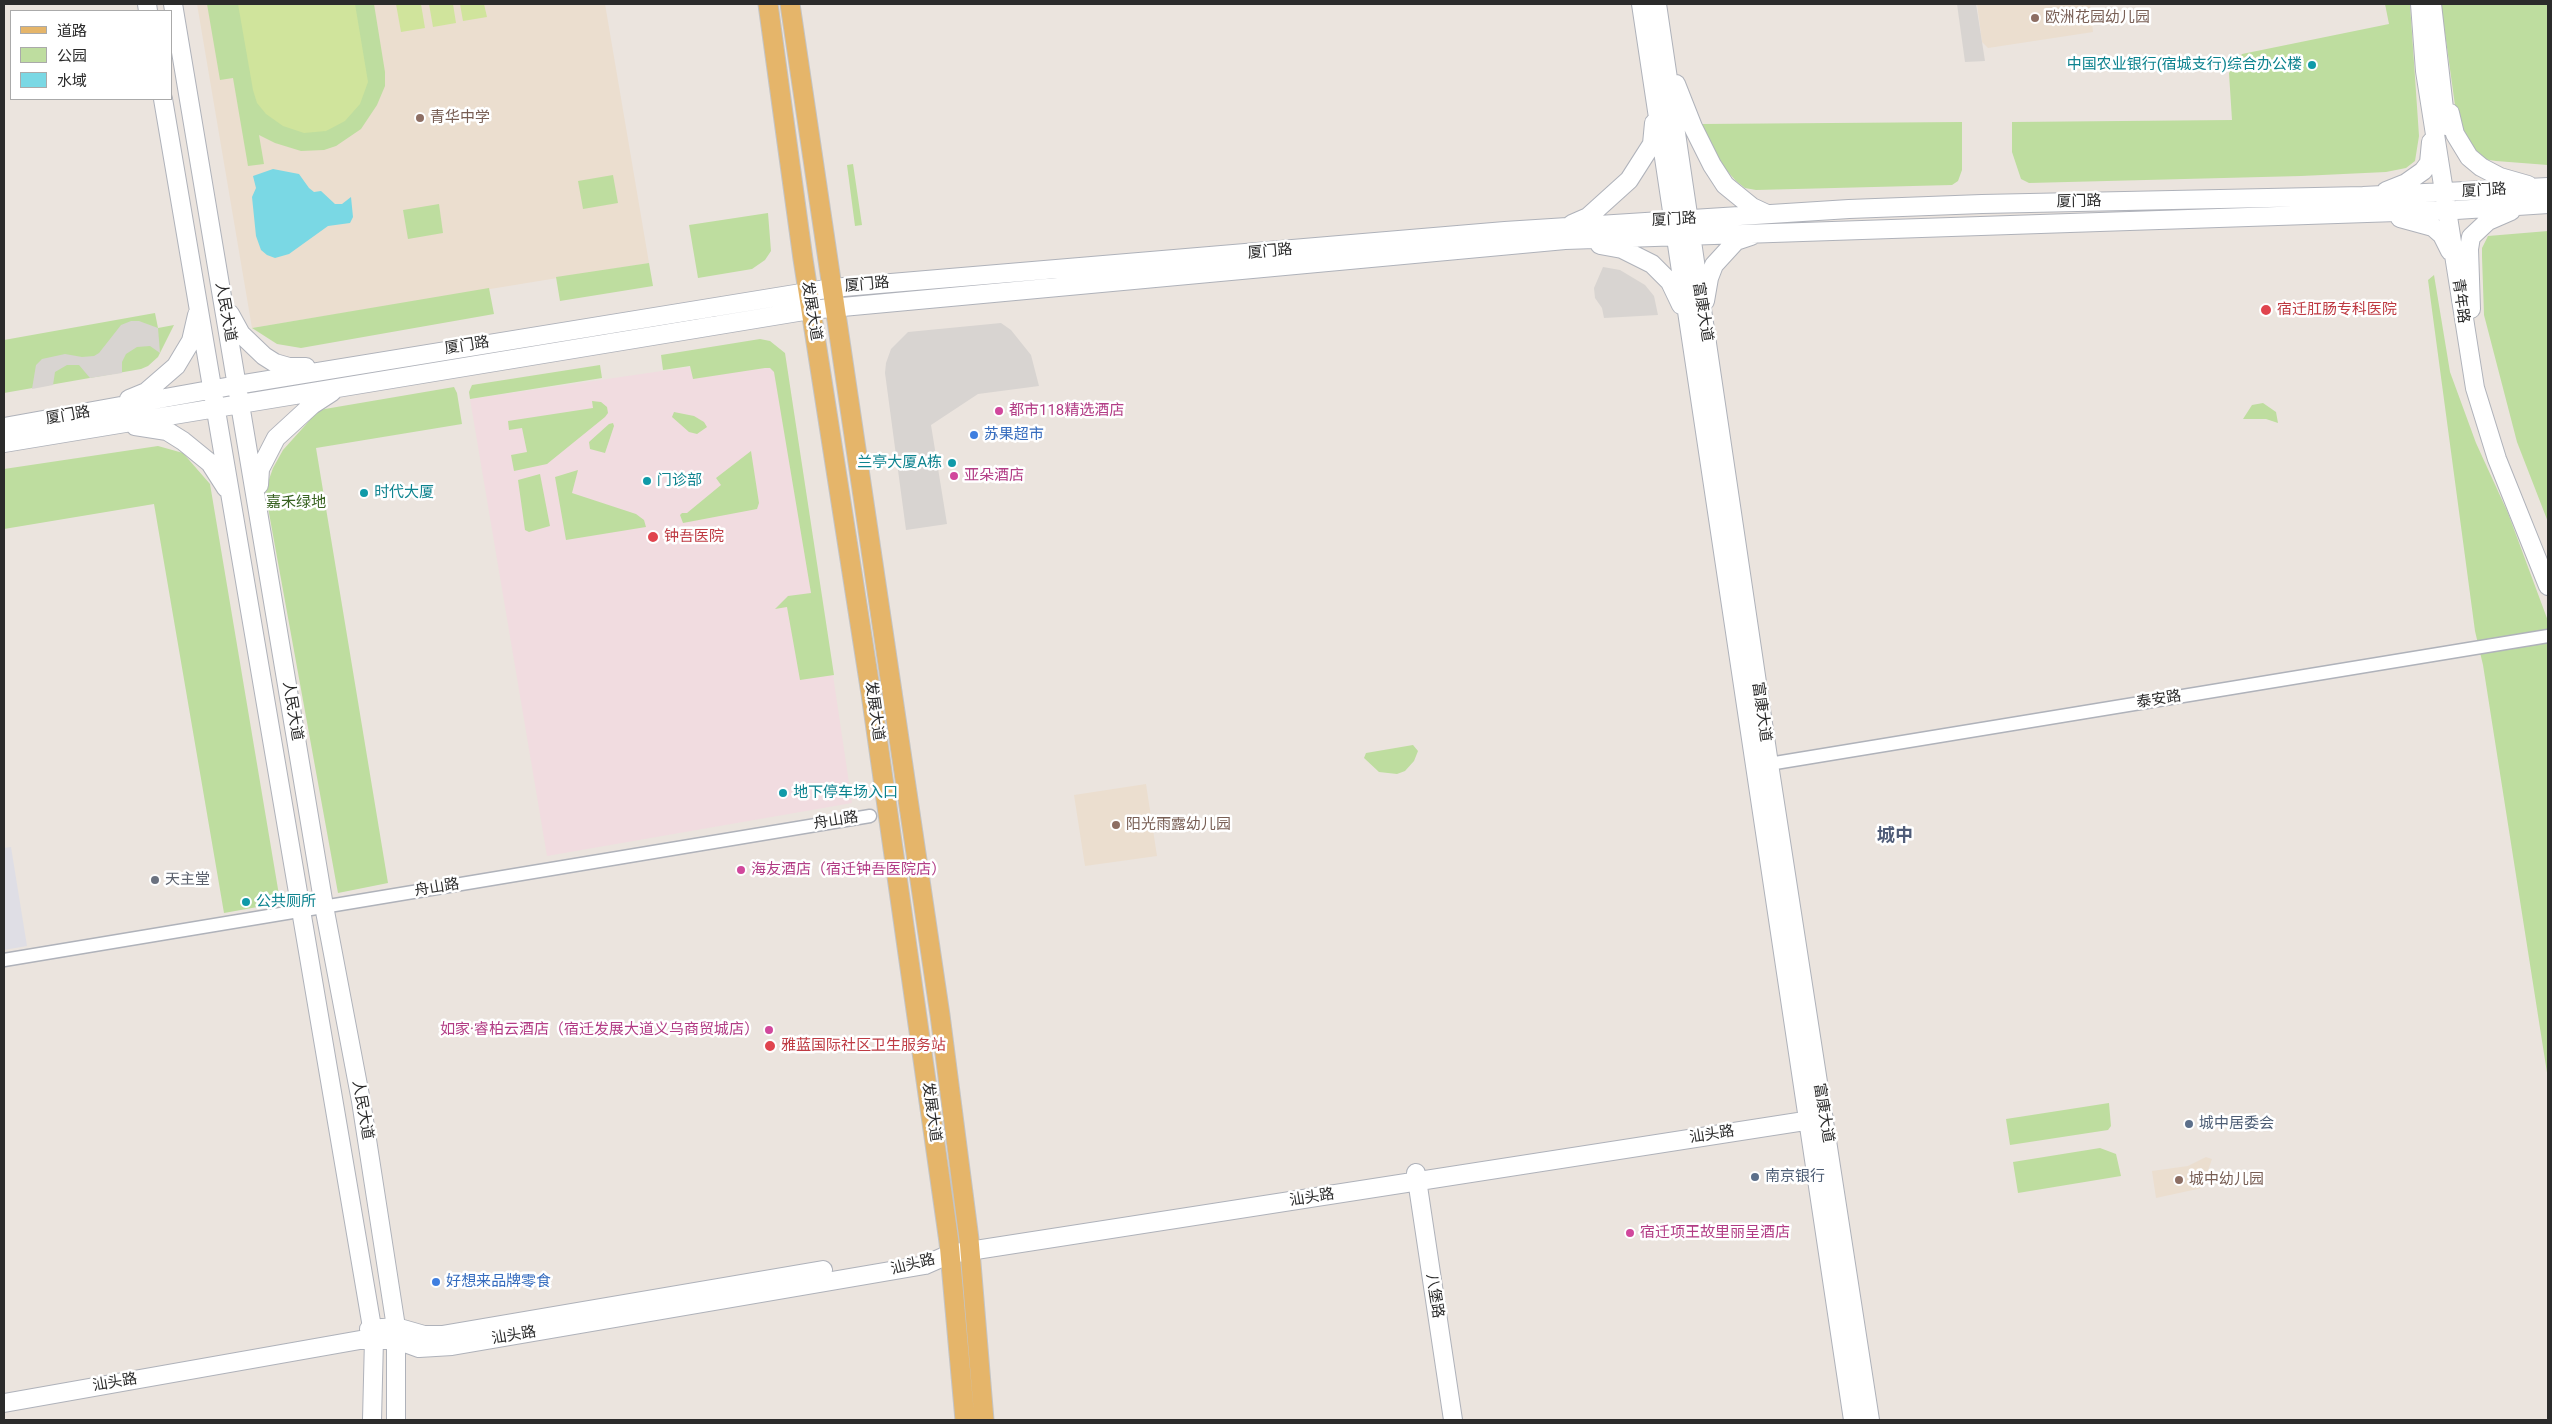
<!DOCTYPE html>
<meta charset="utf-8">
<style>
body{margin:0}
#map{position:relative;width:2552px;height:1424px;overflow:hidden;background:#ebe4de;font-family:Roboto,"Noto Sans SC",sans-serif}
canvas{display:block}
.frame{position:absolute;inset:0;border:5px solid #2b2b2b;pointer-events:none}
.legend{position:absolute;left:10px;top:10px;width:162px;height:90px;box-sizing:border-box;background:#fff;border:1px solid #aaa;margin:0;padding:6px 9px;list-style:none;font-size:15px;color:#2b2b2b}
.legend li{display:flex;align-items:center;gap:10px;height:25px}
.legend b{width:25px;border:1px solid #aaa}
</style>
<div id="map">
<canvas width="2552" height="1424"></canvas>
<div class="frame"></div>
<ul class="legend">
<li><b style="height:6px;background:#e5b56a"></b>道路</li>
<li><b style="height:14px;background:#bedd9f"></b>公园</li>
<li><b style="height:14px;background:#7ad8e4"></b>水域</li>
</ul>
</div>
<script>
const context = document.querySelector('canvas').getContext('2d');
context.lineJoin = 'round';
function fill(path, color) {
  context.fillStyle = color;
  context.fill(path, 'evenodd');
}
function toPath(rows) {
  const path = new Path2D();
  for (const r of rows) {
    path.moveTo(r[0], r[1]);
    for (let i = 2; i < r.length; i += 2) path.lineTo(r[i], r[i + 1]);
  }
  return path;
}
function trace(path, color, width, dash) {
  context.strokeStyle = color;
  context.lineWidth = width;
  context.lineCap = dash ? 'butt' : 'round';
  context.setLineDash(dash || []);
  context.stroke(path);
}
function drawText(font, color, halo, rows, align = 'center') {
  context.font = font + ' Roboto,"Noto Sans SC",sans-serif';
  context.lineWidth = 5;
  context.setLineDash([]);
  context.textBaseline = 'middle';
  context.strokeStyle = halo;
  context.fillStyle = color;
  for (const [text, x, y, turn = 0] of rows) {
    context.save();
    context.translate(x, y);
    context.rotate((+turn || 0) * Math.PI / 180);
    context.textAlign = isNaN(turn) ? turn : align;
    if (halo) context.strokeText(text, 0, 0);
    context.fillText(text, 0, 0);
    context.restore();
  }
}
const industrial = toPath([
 [11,847,27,946,4,950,4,848]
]);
const education = toPath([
 [197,4,605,4,649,263,252,328],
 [1977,4,2090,4,2093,32,1988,48,1982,42],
 [1146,784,1157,856,1085,866,1074,795],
 [2206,1157,2212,1159,2202,1188,2156,1198,2152,1171,2188,1166]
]);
const medical = toPath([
 [785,353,852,803,547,856,470,399]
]);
const green = toPath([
 [207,4,374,4,385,72,385,86,377,105,361,129,336,146,324,150,301,151,275,143,259,135,264,164,248,166,233,78,220,80],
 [2385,4,2410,4,2419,136,2415,161,2406,168,2386,172,2301,176,2029,183,2021,179,2012,152,2012,122,2232,120,2229,73,2242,54,2389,24],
 [2441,4,2548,4,2548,165,2496,161,2483,159,2473,153,2458,127],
 [1962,122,1962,170,1958,181,1952,185,1756,190,1745,188,1736,181,1720,163,1701,124],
 [853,164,862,225,855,226,847,165],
 [613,175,618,203,583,209,578,181],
 [439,204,443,233,408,239,403,210],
 [768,213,771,251,765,260,752,269,698,278,689,225],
 [2548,231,2548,522,2517,442,2484,315,2482,257,2482,248,2488,236],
 [649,263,653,286,560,301,556,277],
 [2434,275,2450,372,2476,443,2508,513,2548,621,2548,1079,2483,665,2475,631,2428,280],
 [489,288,494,314,301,348,277,344,252,328],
 [155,313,158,328,174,325,158,357,148,366,141,369,4,393,4,340],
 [760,339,770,341,785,353,834,675,800,680,787,607,775,609,788,596,811,593,774,372,770,368,765,368,693,379,690,366,663,370,661,355],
 [600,365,602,378,470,399,469,392,472,385],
 [454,387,457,393,462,424,316,448,388,883,338,893,265,491,273,468,283,450,319,410],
 [592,401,601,402,607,407,608,413,605,417,547,464,514,471,511,455,527,452,522,428,509,430,508,421,593,408],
 [2263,403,2276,412,2278,423,2266,419,2243,419,2252,405],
 [674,412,694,416,704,422,707,427,697,434,689,432,672,417],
 [613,423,614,426,605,453,590,449,589,442,609,424],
 [158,446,183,453,210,484,279,895,263,906,224,913,154,504,4,529,4,469],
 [751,451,759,503,757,509,683,523,680,515,682,513,687,513,721,485,716,478],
 [578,470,572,493,636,514,644,520,646,527,566,540,555,477],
 [540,474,550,526,529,532,525,530,518,480],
 [1413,745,1418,751,1414,761,1405,771,1397,774,1379,772,1364,758,1366,753],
 [2109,1103,2111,1126,2108,1130,2010,1145,2006,1119],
 [2100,1148,2116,1154,2121,1176,2018,1193,2013,1162]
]);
const pitch = toPath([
 [238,4,355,4,368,82,360,104,345,121,326,131,304,133,283,126,266,114,257,103,253,90],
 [396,4,421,4,425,28,401,32],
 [429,4,453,4,456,23,433,27],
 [460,4,484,4,487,17,463,21]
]);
const plaza = toPath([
 [1957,4,1976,4,1985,61,1965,62],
 [1603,267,1620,270,1645,285,1654,296,1658,315,1604,318,1602,308,1595,298,1594,288],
 [131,321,139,321,158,328,160,353,150,346,137,347,126,354,122,362,122,373,90,378,79,365,67,365,55,372,53,385,32,389,36,365,42,359,65,354,82,357,94,356,99,353,121,325],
 [1001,323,1011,330,1031,355,1039,386,978,394,931,425,947,524,906,530,885,373,886,363,891,349,908,332]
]);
const water = toPath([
 [273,169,299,174,309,188,314,192,321,191,335,204,342,204,351,197,353,217,350,223,328,226,289,254,275,258,267,255,261,250,256,236,252,197,256,188,253,176]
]);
const street = toPath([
 [1769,764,2548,636],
 [4,960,870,816]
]);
const secondary = toPath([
 [147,4,148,11],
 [173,4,324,906,361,1101,396,1327,396,1420],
 [1641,4,1853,1420],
 [1657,4,1769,764,1870,1420],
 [2420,4,2425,71,2475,388,2497,459,2548,586],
 [2432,4,2446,126],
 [1676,84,1693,127,1712,165,1725,185,1752,207,1767,214],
 [163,99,374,1339,372,1420],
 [2450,113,2455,134,2469,157,2481,167,2500,177,2528,185],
 [2386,191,2406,183,2423,171,2429,163,2431,142],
 [2400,218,2433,227,2442,235,2450,251],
 [1572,224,1588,217,1629,180,1652,144,1654,123],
 [1600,245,1622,249,1652,264,1670,282,1681,305],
 [1705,301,1709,278,1714,265,1736,241,1751,236],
 [2471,309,2469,249,2471,237,2488,221,2511,211],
 [230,314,241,334,264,356,275,363,289,367,306,367],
 [129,399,146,392,176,366,191,341,197,315],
 [135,426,167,431,183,441,210,463,226,488],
 [4,427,237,385,832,288,1505,231,1849,209,1982,204,2363,196,2548,187],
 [4,443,810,310,1565,240,2456,210,2548,204],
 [259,485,260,469,276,438,312,405,332,392],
 [1416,1173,1453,1420],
 [369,1329,396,1327,424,1335,442,1335,823,1270],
 [4,1403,360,1340,397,1340,419,1348,452,1346,925,1265,950,1254,1824,1118]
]);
const primary = toPath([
 [768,4,803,259,871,694,949,1242,965,1420],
 [790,4,940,1015,969,1239,984,1420]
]);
const markers = [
 [2035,18,5,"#8d6e63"],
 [2312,65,5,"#0f9aa8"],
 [420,118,5,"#8d6e63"],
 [2266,310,6,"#e0444e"],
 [999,411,5,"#d1479c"],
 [974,435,5,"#3f7fe0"],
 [952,463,5,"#0f9aa8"],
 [954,476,5,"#d1479c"],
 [647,481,5,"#0f9aa8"],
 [364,493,5,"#0f9aa8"],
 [653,537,6,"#e0444e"],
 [783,793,5,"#0f9aa8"],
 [1116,825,5,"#8d6e63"],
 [741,870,5,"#d1479c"],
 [155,880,5,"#6b7280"],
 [246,902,5,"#0f9aa8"],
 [769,1030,5,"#d1479c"],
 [770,1046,6,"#e0444e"],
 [2189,1124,5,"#5c6f8a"],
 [1755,1177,5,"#5c6f8a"],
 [2179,1180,5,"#8d6e63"],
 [1630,1233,5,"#d1479c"],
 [436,1282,5,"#3f7fe0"]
];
const educationNames = [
 ["欧洲花园幼儿园",2045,18],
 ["青华中学",430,118],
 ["阳光雨露幼儿园",1126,825],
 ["城中幼儿园",2189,1180]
];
const cultureNames = [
 ["中国农业银行(宿城支行)综合办公楼",2302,65,"right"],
 ["兰亭大厦A栋",942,463,"right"],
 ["门诊部",657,481],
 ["时代大厦",374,493],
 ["地下停车场入口",793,793],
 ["公共厕所",256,902]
];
const streetNames = [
 ["厦门路",2484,191,-3],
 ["厦门路",2079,202,-1],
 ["厦门路",1674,220,-3],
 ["厦门路",1270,252,-5],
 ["厦门路",867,285,-5],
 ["青年路",2460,301,82],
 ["发展大道",811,311,81],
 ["人民大道",225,312,80],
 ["富康大道",1702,312,81],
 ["厦门路",467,346,-9],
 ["厦门路",68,416,-10],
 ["泰安路",2159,700,-9],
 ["人民大道",292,711,81],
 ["发展大道",874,711,82],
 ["富康大道",1761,712,82],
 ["舟山路",836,821,-9],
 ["舟山路",437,888,-9],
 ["人民大道",362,1110,80],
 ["发展大道",931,1112,82],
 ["富康大道",1823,1113,81],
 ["汕头路",1712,1135,-9],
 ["汕头路",1312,1198,-9],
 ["汕头路",913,1265,-14],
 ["八堡路",1434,1296,81],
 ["汕头路",514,1336,-10],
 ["汕头路",115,1383,-10]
];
const healthNames = [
 ["宿迁肛肠专科医院",2277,310],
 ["钟吾医院",664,537],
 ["雅蓝国际社区卫生服务站",781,1046]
];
const hotelNames = [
 ["都市118精选酒店",1009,411],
 ["亚朵酒店",964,476],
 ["海友酒店（宿迁钟吾医院店）",751,870],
 ["如家·睿柏云酒店（宿迁发展大道义乌商贸城店）",759,1030,"right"],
 ["宿迁项王故里丽呈酒店",1640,1233]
];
const shopNames = [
 ["苏果超市",984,435],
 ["好想来品牌零食",446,1282]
];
const parkNames = [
 ["嘉禾绿地",296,503]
];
const worshipNames = [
 ["天主堂",165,880]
];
const serviceNames = [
 ["城中居委会",2199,1124],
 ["南京银行",1765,1177]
];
const quarterNames = [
 ["城中",1895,836]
];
fill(industrial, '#dfdee5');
fill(education, '#ebdecf');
fill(medical, '#f1dce0');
fill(green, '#bedd9f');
fill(pitch, '#d0e49c');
fill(plaza, '#d8d4d1');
fill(water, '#7ad8e4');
trace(street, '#afb2ba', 15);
trace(secondary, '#afb2ba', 20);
trace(primary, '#c4c4c4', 21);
trace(street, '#fff', 12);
trace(secondary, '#fff', 18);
trace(primary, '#e5b56a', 19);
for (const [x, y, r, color] of markers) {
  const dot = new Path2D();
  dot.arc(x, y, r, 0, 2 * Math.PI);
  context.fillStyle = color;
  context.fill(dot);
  trace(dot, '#fff', 2);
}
drawText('15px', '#785e54', '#fff', educationNames, 'left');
drawText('15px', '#0d838f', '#fff', cultureNames, 'left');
drawText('15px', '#2b2b2b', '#fff', streetNames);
drawText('15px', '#be3a42', '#fff', healthNames, 'left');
drawText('15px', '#b23c85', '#fff', hotelNames, 'left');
drawText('15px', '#366cbe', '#fff', shopNames, 'left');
drawText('15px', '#386221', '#fff', parkNames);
drawText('15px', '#5b616d', '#fff', worshipNames, 'left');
drawText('15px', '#4e5e75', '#fff', serviceNames, 'left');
drawText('bold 18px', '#4f5c78', '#fff', quarterNames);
</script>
